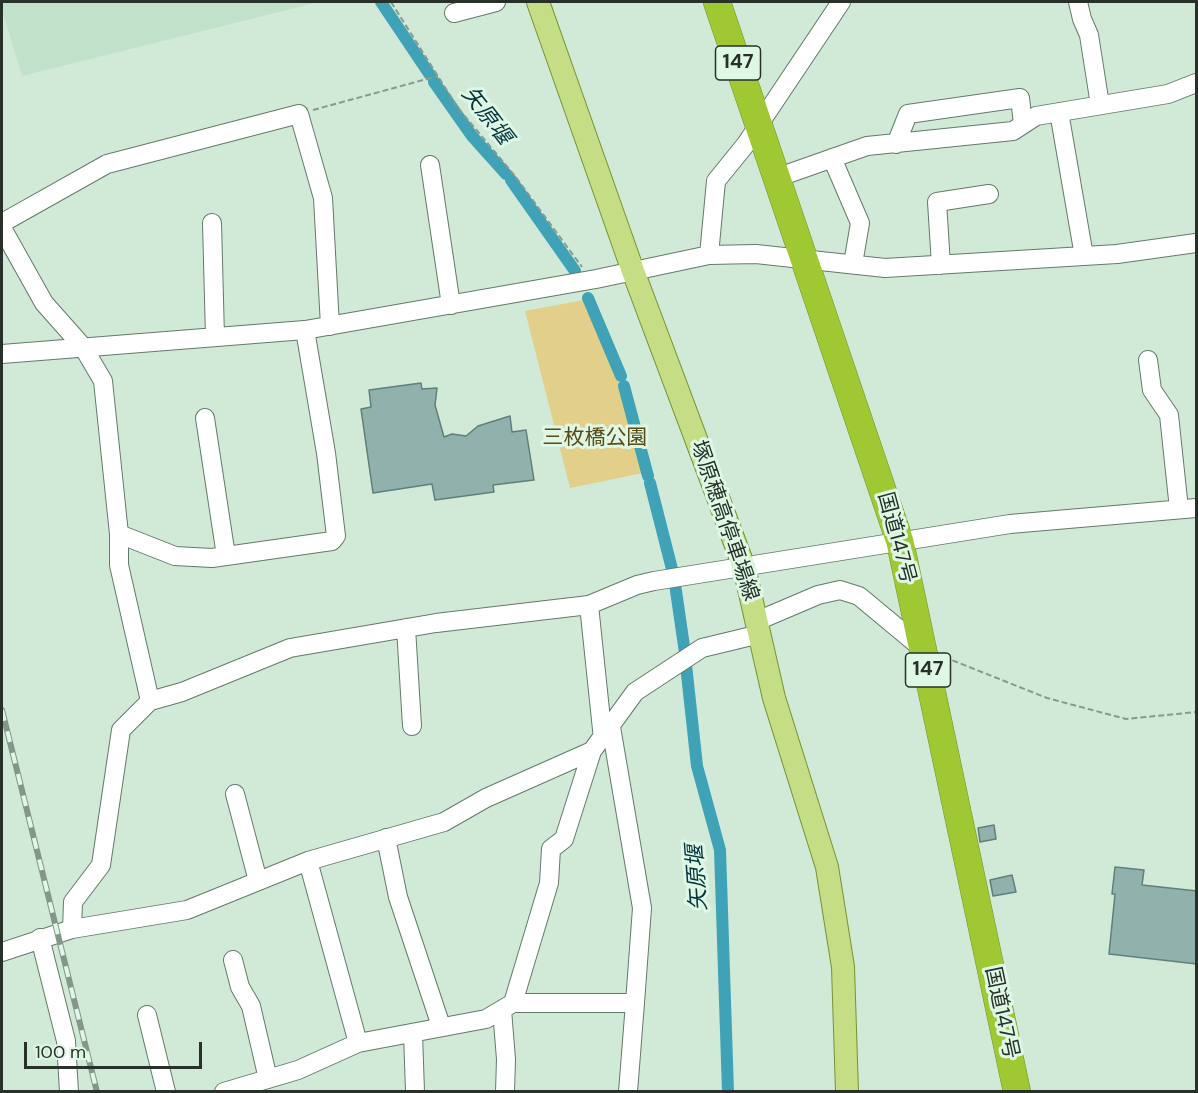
<!DOCTYPE html>
<meta charset="utf-8">
<style>
body{margin:0}
#map{position:relative;width:1198px;height:1093px;overflow:hidden;background:#d1ead8;font-family:"DM Sans",sans-serif}
canvas{display:block}
.frame{position:absolute;inset:0;border:3px solid #27312a;pointer-events:none}
.scale{position:absolute;left:24px;top:1042px;width:178px;height:27px;box-sizing:border-box;border:3px solid #27312a;border-top:0;padding-left:8px;font-size:18px;line-height:21px;white-space:nowrap;color:#27312a;-webkit-text-stroke:4px #def8e5;paint-order:stroke}
</style>
<div id="map">
<canvas width="1198" height="1093"></canvas>
<div class="frame"></div>
<div class="scale">100 m</div>
</div>
<script>
const context = document.querySelector('canvas').getContext('2d');
context.lineJoin = 'round';
function fill(path, color) {
  context.fillStyle = color;
  context.fill(path, 'evenodd');
}
function toPath(rows) {
  const path = new Path2D();
  for (const r of rows) {
    path.moveTo(r[0], r[1]);
    for (let i = 2; i < r.length; i += 2) path.lineTo(r[i], r[i + 1]);
  }
  return path;
}
function trace(path, color, width, dash) {
  context.strokeStyle = color;
  context.lineWidth = width;
  context.lineCap = dash ? 'butt' : 'round';
  context.setLineDash(dash || []);
  context.stroke(path);
}
function drawText(font, color, halo, rows, align = 'center') {
  context.font = font + ' "DM Sans","Noto Sans JP",sans-serif';
  context.lineWidth = 6;
  context.setLineDash([]);
  context.textBaseline = 'middle';
  context.strokeStyle = halo;
  context.fillStyle = color;
  for (const [text, x, y, turn = 0] of rows) {
    context.save();
    context.translate(x, y);
    context.rotate((+turn || 0) * Math.PI / 180);
    context.textAlign = isNaN(turn) ? turn : align;
    if (halo) context.strokeText(text, 0, 0);
    context.fillText(text, 0, 0);
    context.restore();
  }
}
const built = toPath([
 [2,2,319,2,22,76,2,10]
]);
const green = toPath([
 [584,300,615,370,643,473,570,488,525,311]
]);
const canal = toPath([
 [381,2,430,75],
 [434,82,472,136,506,174],
 [511,180,575,271],
 [588,298,621,376],
 [624,386,648,476],
 [650,483,673,573],
 [675,584,685,653],
 [686,665,697,766,720,850,728,1092]
]);
const building = toPath([
 [421,383,422,389,437,388,435,405,444,437,452,434,466,436,478,426,510,416,512,432,526,430,534,480,493,485,494,492,435,500,432,484,373,493,361,409,371,407,369,390,421,383],
 [994,825,996,839,980,842,978,828,994,825],
 [1115,867,1144,870,1142,885,1197,891,1197,964,1109,954,1115,894,1112,894,1115,867],
 [1012,875,1016,892,993,896,990,880,1012,875]
]);
const path = toPath([
 [391,2,458,108,515,176,582,267],
 [313,110,438,76],
 [944,657,1047,698,1126,719,1196,712]
]);
const minor = toPath([
 [1078,2,1082,19,1089,35,1100,105],
 [454,13,496,2],
 [1059,112,1084,256],
 [896,144,908,114,1020,98,1023,124],
 [832,158,860,223,853,264],
 [430,165,451,305],
 [776,178,867,146,1013,131,1036,116,1168,94,1196,83],
 [2,223,107,164,299,114,323,198,330,326],
 [212,223,215,337],
 [2,228,44,303,83,347,103,381,119,534,119,565,150,701],
 [709,255,716,181,746,144,841,2],
 [941,265,937,202,989,194],
 [2,354,305,330,596,279,709,255,756,254,885,268,1117,254,1196,243],
 [1148,360,1152,390,1169,415,1179,509],
 [205,418,226,556],
 [119,534,175,556,212,558,332,541,336,536,326,453,305,330],
 [589,605,603,739],
 [757,621,818,595,840,590,859,596,924,650],
 [406,628,412,726],
 [235,794,258,881],
 [386,838,398,897,441,1026],
 [308,861,358,1043],
 [72,929,73,902,101,865,121,730,150,701,182,692,290,648,436,623,589,605,637,585,654,581,1010,524,1196,508],
 [40,938,66,1041,69,1092],
 [2,952,72,929,187,910,308,861,444,822,486,798,592,751,635,692,702,648,760,634],
 [233,960,240,987,251,1006,268,1079],
 [513,1003,549,883,551,849,564,839,592,751],
 [502,1010,506,1059,505,1092],
 [147,1015,166,1092],
 [413,1033,415,1092],
 [224,1092,298,1070,358,1043,486,1019,513,1003,635,1003,642,908,611,727],
 [628,1092,635,1003]
]);
const major = toPath([
 [538,2,633,271,744,567,774,698,827,867,843,967,847,1092]
]);
const highway = toPath([
 [717,2,900,542,1017,1092]
]);
const rail = toPath([
 [2,710,97,1092]
]);
const shields = [
 [738,63,45],
 [928,670,45]
];
const shieldNames = [
 ["147",738,63],
 ["147",928,670]
];
const parkNames = [
 ["三枚橋公園",595,438]
];
const streetNames = [
 ["塚原穂高停車場線",724,521,71],
 ["国道147号",896,538,75],
 ["国道147号",1001,1013,78]
];
const waterNames = [
 ["矢原堰",486,116,52],
 ["矢原堰",698,878,-94]
];
fill(built, '#c1e1ca');
fill(green, '#e2cf8a');
trace(canal, '#40a2b6', 12);
fill(building, '#90b1ac');
trace(building, '#607f7a', 1.5);
trace(minor, '#637a6a', 20);
trace(major, '#759330', 24);
trace(highway, '#759330', 28);
trace(path, '#879a8d', 2, [6, 3]);
trace(minor, '#fff', 18);
trace(major, '#c5de85', 22);
trace(highway, '#9fc833', 27);
trace(rail, '#849689', 6);
trace(rail, '#def8e5', 4, [11]);
for (const [x, y, w] of shields) {
  const box = new Path2D();
  box.roundRect(x - w / 2, y - 17, w, 34, 4.5);
  context.fillStyle = '#def8e5';
  context.fill(box);
  trace(box, '#27312a', 1.5);
}
drawText('bold 20px', '#27312a', null, shieldNames);
drawText('21px', '#594b14', '#def8e5', parkNames);
drawText('21px', '#27312a', '#def8e5', streetNames);
drawText('italic 22px', '#05343d', '#def8e5', waterNames);
</script>
